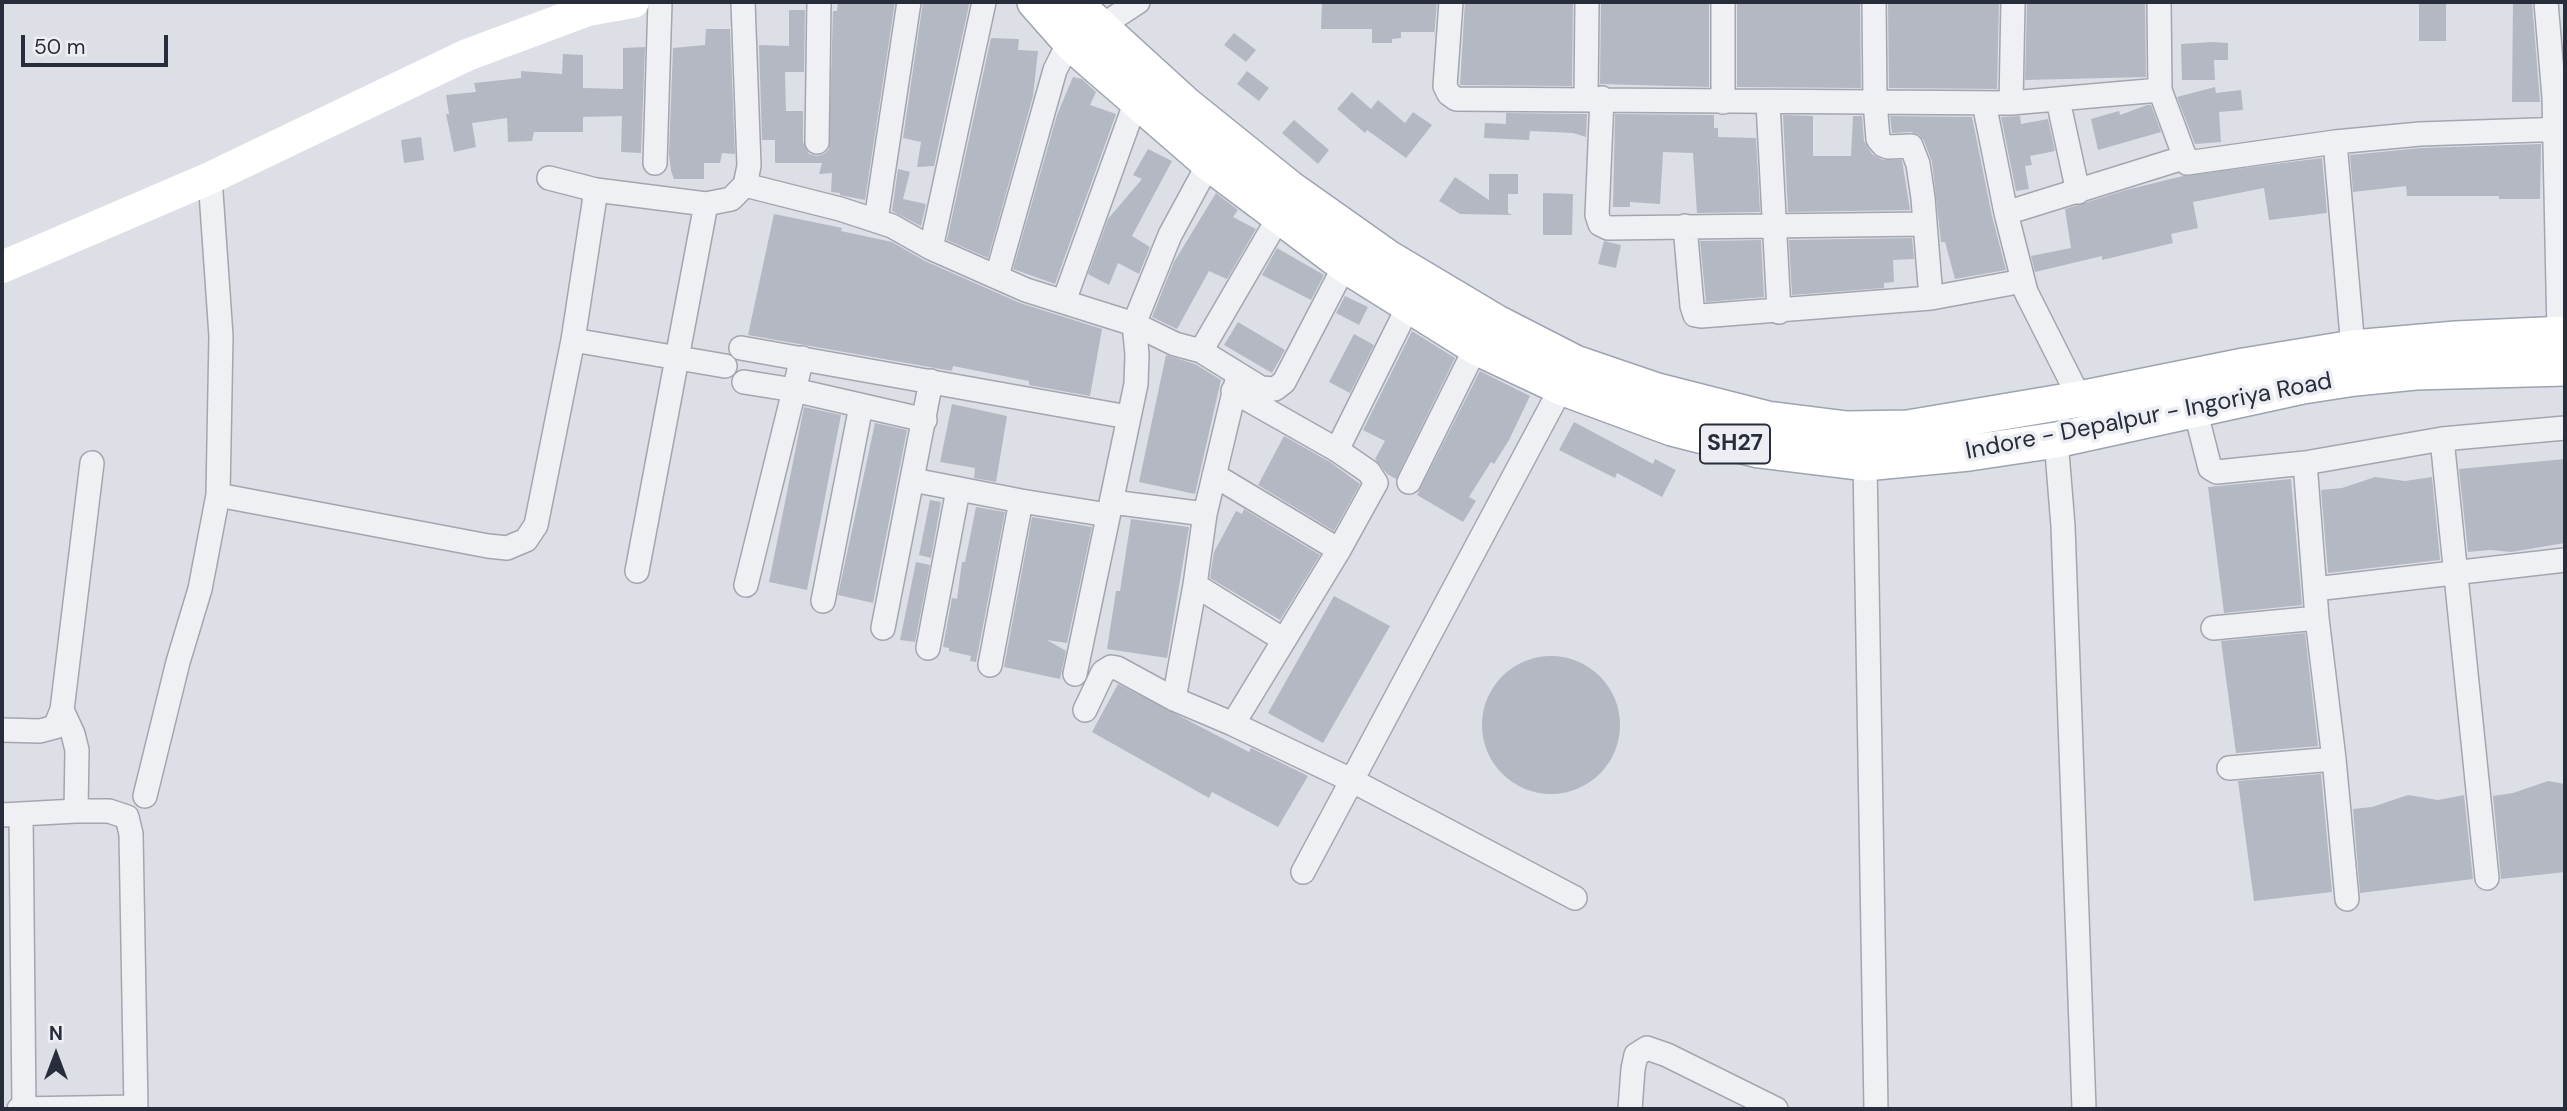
<!DOCTYPE html>
<style>
body{margin:0}
#map{position:relative;width:2567px;height:1111px;overflow:hidden;background:#dddfe6;font-family:"DM Sans",sans-serif}
canvas{display:block}
.frame{position:absolute;inset:0;border:4px solid #272d3b;pointer-events:none}
.north{position:absolute;left:21px;top:1020px;width:70px;height:70px;-webkit-text-stroke:5px #eceef3;paint-order:stroke;rotate:0deg;font-size:19px;font-weight:700;line-height:28px;text-align:center;color:#272d3b}
.north::after{content:'';display:block;margin:auto;width:24px;height:32px;background:#272d3b;clip-path:polygon(50% 0,100% 100%,50% 72%,0 100%)}
.scale{position:absolute;left:21px;top:35px;width:147px;height:32px;box-sizing:border-box;border:4px solid #272d3b;border-top:0;padding-left:9px;font-size:21px;line-height:24px;white-space:nowrap;color:#272d3b;-webkit-text-stroke:5px #eceef3;paint-order:stroke}
</style>
<div id="map">
<canvas width="2567" height="1111"></canvas>
<div class="frame"></div>
<div class="north">N</div>
<div class="scale">50 m</div>
</div>
<script>
const context = document.querySelector('canvas').getContext('2d');
context.lineJoin = 'round';
function fill(path, color) {
  context.fillStyle = color;
  context.fill(path, 'evenodd');
}
function toPath(rows) {
  const path = new Path2D();
  for (const r of rows) {
    if (r.length === 3) {
      path.moveTo(r[0] + r[2], r[1]);
      path.arc(r[0], r[1], r[2], 0, 2 * Math.PI);
      continue;
    }
    path.moveTo(r[0], r[1]);
    for (let i = 2; i < r.length; i += 2) path.lineTo(r[i], r[i + 1]);
  }
  return path;
}
function trace(path, color, width, dash) {
  context.strokeStyle = color;
  context.lineWidth = width;
  context.lineCap = dash ? 'butt' : 'round';
  context.setLineDash(dash || []);
  context.stroke(path);
}
function drawText(font, color, halo, rows, align = 'center') {
  context.font = font + ' "DM Sans",sans-serif';
  context.lineWidth = 7;
  context.setLineDash([]);
  context.textBaseline = 'middle';
  context.strokeStyle = halo;
  context.fillStyle = color;
  for (const [text, x, y, turn = 0] of rows) {
    context.save();
    context.translate(x, y);
    context.rotate((+turn || 0) * Math.PI / 180);
    context.textAlign = isNaN(turn) ? turn : align;
    if (halo) context.strokeText(text, 0, 0);
    context.fillText(text, 0, 0);
    context.restore();
  }
}
const building = toPath([
 [838,2,895,2,865,200,840,195,840,193,831,192,832,173,819,174,822,163,775,163,775,140,762,140,759,45,789,46,789,10,805,10,804,72,785,72,786,111,803,111,803,142,809,154,817,156,824,154,829,149,833,11,837,11],
 [923,2,968,2,969,5,934,166,917,167,921,142,903,138],
 [1322,2,1437,2,1434,38,1435,32,1401,32,1401,38,1392,39,1392,43,1372,43,1372,29,1321,29],
 [1465,2,1573,2,1572,86,1460,85],
 [1601,2,1709,2,1709,87,1600,84],
 [1737,2,1860,2,1861,88,1737,87],
 [1932,2,1993,4,1993,2,1999,2,1997,89,1889,88,1888,4,1932,4],
 [2027,2,2145,2,2146,77,2025,80],
 [2419,2,2446,2,2446,41,2419,41],
 [2513,2,2532,2,2540,102,2512,102],
 [706,29,730,29,735,154,722,153,720,163,704,163,704,179,674,179,671,171,669,154,673,48,705,45],
 [1234,33,1256,50,1246,62,1224,45],
 [991,38,1019,39,1018,50,1038,51,1033,96,988,258,947,240],
 [2212,42,2228,43,2228,60,2214,60,2215,80,2182,80,2181,44],
 [645,47,641,153,621,152,622,116,583,117,583,132,534,132,532,141,508,142,507,118,472,123,476,147,454,152,446,114,449,114,446,95,476,92,474,83,521,78,521,71,562,74,563,54,583,55,583,88,623,89,623,48],
 [1247,71,1269,88,1259,101,1237,84],
 [1073,77,1082,79,1096,92,1090,105,1116,114,1055,284,1013,269,1057,115],
 [2215,87,2216,93,2241,90,2243,110,2219,112,2221,142,2195,144,2177,97],
 [1352,92,1371,109,1378,100,1405,123,1413,112,1432,125,1406,158,1367,130,1365,133,1337,109],
 [2147,105,2151,105,2161,132,2098,150,2091,119,2119,111,2120,115],
 [1506,113,1587,114,1586,137,1573,133,1530,131,1529,140,1484,138,1485,123,1506,124],
 [1615,114,1714,115,1714,128,1718,128,1718,137,1756,138,1760,212,1697,213,1693,153,1663,152,1660,204,1630,202,1630,207,1613,207],
 [1783,115,1813,116,1813,156,1851,156,1853,116,1862,116,1864,141,1872,154,1883,160,1902,160,1910,210,1788,212],
 [1890,116,1972,117,1992,216,2006,270,1955,279,1945,242,1941,242,1932,162,1924,141,1919,135,1911,132,1892,133],
 [2020,116,2021,124,2048,119,2055,151,2030,156,2032,165,2025,166,2029,189,2016,191,2001,117],
 [1294,120,1329,150,1318,164,1282,133],
 [421,137,424,160,404,163,401,140],
 [2541,144,2540,199,2499,199,2499,196,2407,196,2406,186,2353,192,2350,155,2421,148],
 [1148,149,1172,161,1132,236,1150,247,1139,274,1118,263,1109,285,1088,274,1108,219,1142,179,1133,175],
 [2322,158,2327,213,2269,220,2264,188,2193,202,2198,228,2171,234,2173,243,2102,260,2102,256,2035,272,2031,256,2071,248,2065,209,2126,190,2183,176],
 [898,169,910,172,903,199,926,204,921,226,892,211],
 [1489,174,1518,174,1518,194,1508,194,1508,213,1512,215,1460,214,1439,201,1455,177,1489,200],
 [1216,193,1238,210,1233,217,1256,229,1227,279,1209,271,1177,329,1152,317,1174,262],
 [1543,193,1573,194,1572,235,1543,235],
 [774,214,842,228,841,231,892,242,925,261,1020,303,1102,329,1090,396,1029,385,1029,381,953,366,952,371,748,335],
 [1912,238,1914,259,1893,260,1894,282,1884,283,1884,288,1792,295,1789,240],
 [1761,240,1764,297,1706,302,1700,241],
 [1604,241,1621,245,1616,268,1598,264],
 [1277,248,1324,275,1311,300,1262,275],
 [1345,296,1368,307,1359,325,1336,313],
 [1238,322,1285,350,1272,373,1224,345],
 [1412,331,1455,358,1396,479,1387,474,1375,459,1385,441,1363,430],
 [1354,334,1374,345,1350,393,1329,382],
 [1166,355,1195,364,1221,380,1195,494,1139,482],
 [1480,371,1530,396,1509,440,1494,464,1491,462,1469,497,1476,501,1463,522,1417,495],
 [952,404,1007,416,996,482,974,478,975,468,940,462],
 [804,407,841,415,807,590,769,582],
 [1574,422,1653,464,1655,459,1676,470,1662,497,1617,473,1615,478,1559,450],
 [875,423,907,430,873,603,838,595],
 [1284,436,1330,462,1360,484,1334,531,1258,485],
 [2565,459,2565,543,2511,552,2490,550,2468,552,2459,469],
 [2375,477,2405,481,2432,477,2440,560,2328,573,2321,490,2342,488],
 [2291,479,2302,605,2224,613,2208,487],
 [930,500,941,502,931,558,919,555],
 [976,507,1005,512,976,662,970,661,971,656,949,651,949,648,943,647,952,598,957,599,962,562,965,562],
 [1244,509,1320,555,1280,620,1210,578,1214,552,1236,511,1242,514],
 [1032,517,1092,527,1067,643,1047,640,1066,651,1060,679,1004,667],
 [1131,519,1189,527,1167,658,1107,649,1116,591,1120,591],
 [916,562,930,565,915,642,900,640],
 [1334,596,1390,626,1323,743,1268,713],
 [2305,633,2318,746,2236,753,2221,641],
 [1551,725,69],
 [1118,684,1249,752,1251,748,1308,776,1278,827,1212,792,1209,798,1092,732],
 [2321,774,2332,892,2254,901,2238,781],
 [2548,781,2565,784,2565,872,2501,879,2493,796,2513,793],
 [2408,795,2438,800,2464,795,2473,879,2360,893,2353,809,2372,807]
]);
const street = toPath([
 [1451,2,1445,86,1449,94,1456,99,2011,103,2160,90],
 [1723,2,1723,102],
 [1874,2,1875,102,1878,139,1883,145,1888,147,1911,146,1918,164,1923,198,1931,298],
 [2159,2,2160,90,2187,163,2335,142,2420,134,2565,129],
 [2546,2,2554,97,2559,334],
 [1100,27,1138,2],
 [1586,98,1587,2],
 [1602,98,1597,215,1600,224,1608,228,1925,224],
 [2058,100,2078,192],
 [1768,103,1779,312],
 [1984,103,2006,213,2026,292,2080,399],
 [2011,103,2013,2],
 [817,142,819,2],
 [2335,142,2353,348],
 [655,163,660,2],
 [549,178,596,190,706,204,731,199,745,185,749,166,743,2],
 [745,185,840,209,892,226,931,248,1026,290,1134,324,1175,344,1201,351,1261,388,1275,389,1284,382,1345,265],
 [2006,213,2186,157],
 [876,220,909,2],
 [1685,226,1692,306,1695,315,1701,316,1931,298,2023,281],
 [931,248,984,2],
 [997,276,1055,70,1063,54,1073,45],
 [1064,301,1136,101],
 [573,340,725,366],
 [741,348,1128,417],
 [1201,351,1279,217],
 [744,382,794,390,925,420],
 [1233,391,1337,450,1369,472,1376,483,1339,550,1233,724],
 [2195,409,2210,468,2217,472,2305,463,2442,439,2565,428],
 [2442,439,2487,878],
 [2056,440,2063,526,2084,1109],
 [1337,450,1409,305],
 [1865,463,1876,1109],
 [2305,463,2317,618,2334,759,2347,899],
 [1214,475,1339,550],
 [913,480,1021,501,1108,515],
 [1409,482,1476,347],
 [218,495,488,546,507,548,526,540,536,525,573,340,596,190],
 [1112,502,1205,514],
 [637,571,706,204],
 [746,585,802,358],
 [1195,585,1284,640],
 [2315,589,2565,560],
 [823,601,861,406],
 [883,628,931,381],
 [2213,628,2317,618],
 [928,648,958,490],
 [990,665,1021,501],
 [1075,674,1136,384,1137,354,1134,324,1170,235,1209,163],
 [1174,699,1195,585,1205,514,1237,380],
 [62,710,73,734,77,750,76,811,109,811,127,817,131,834,136,1109],
 [1085,710,1103,672,1111,667,1117,668,1174,699,1233,724,1351,780,1575,898],
 [2,730,40,731,55,727,62,710,92,463],
 [2229,768,2334,759],
 [145,796,178,662,200,589,218,495,221,336,210,178],
 [21,814,24,1109],
 [2,815,76,811],
 [1303,872,1568,375],
 [19,1109,136,1107],
 [1630,1109,1633,1069,1636,1055,1647,1048,1667,1055,1776,1109]
]);
const secondary = toPath([
 [2,267,210,178,467,55,588,10,633,2]
]);
const primary = toPath([
 [1035,2,1073,45,1209,163,1345,265,1476,347,1561,387,1672,428,1759,450,1865,463,1969,453,2056,440,2303,386,2355,378,2415,372,2565,368],
 [1073,2,1186,105,1289,188,1388,258,1497,323,1575,363,1657,391,1767,419,1847,429,1908,428,2080,399,2244,366,2353,348,2456,339,2565,334]
]);
const shields = [
 [1735,444,70]
];
const shieldNames = [
 ["SH27",1735,444]
];
const streetNames = [
 ["Indore - Depalpur - Ingoriya Road",2149,417,-11]
];
fill(building, '#b4b8c2');
trace(street, '#a3a6af', 26);
trace(primary, '#9da3b0', 38);
trace(street, '#eff0f4', 23);
trace(secondary, '#fff', 32);
trace(primary, '#fff', 35);
for (const [x, y, w] of shields) {
  const box = new Path2D();
  box.roundRect(x - w / 2, y - 19.5, w, 39, 5);
  context.fillStyle = '#eceef3';
  context.fill(box);
  trace(box, '#272d3b', 2);
}
drawText('bold 23px', '#272d3b', null, shieldNames);
drawText('24px', '#272d3b', '#eceef3', streetNames);
</script>
